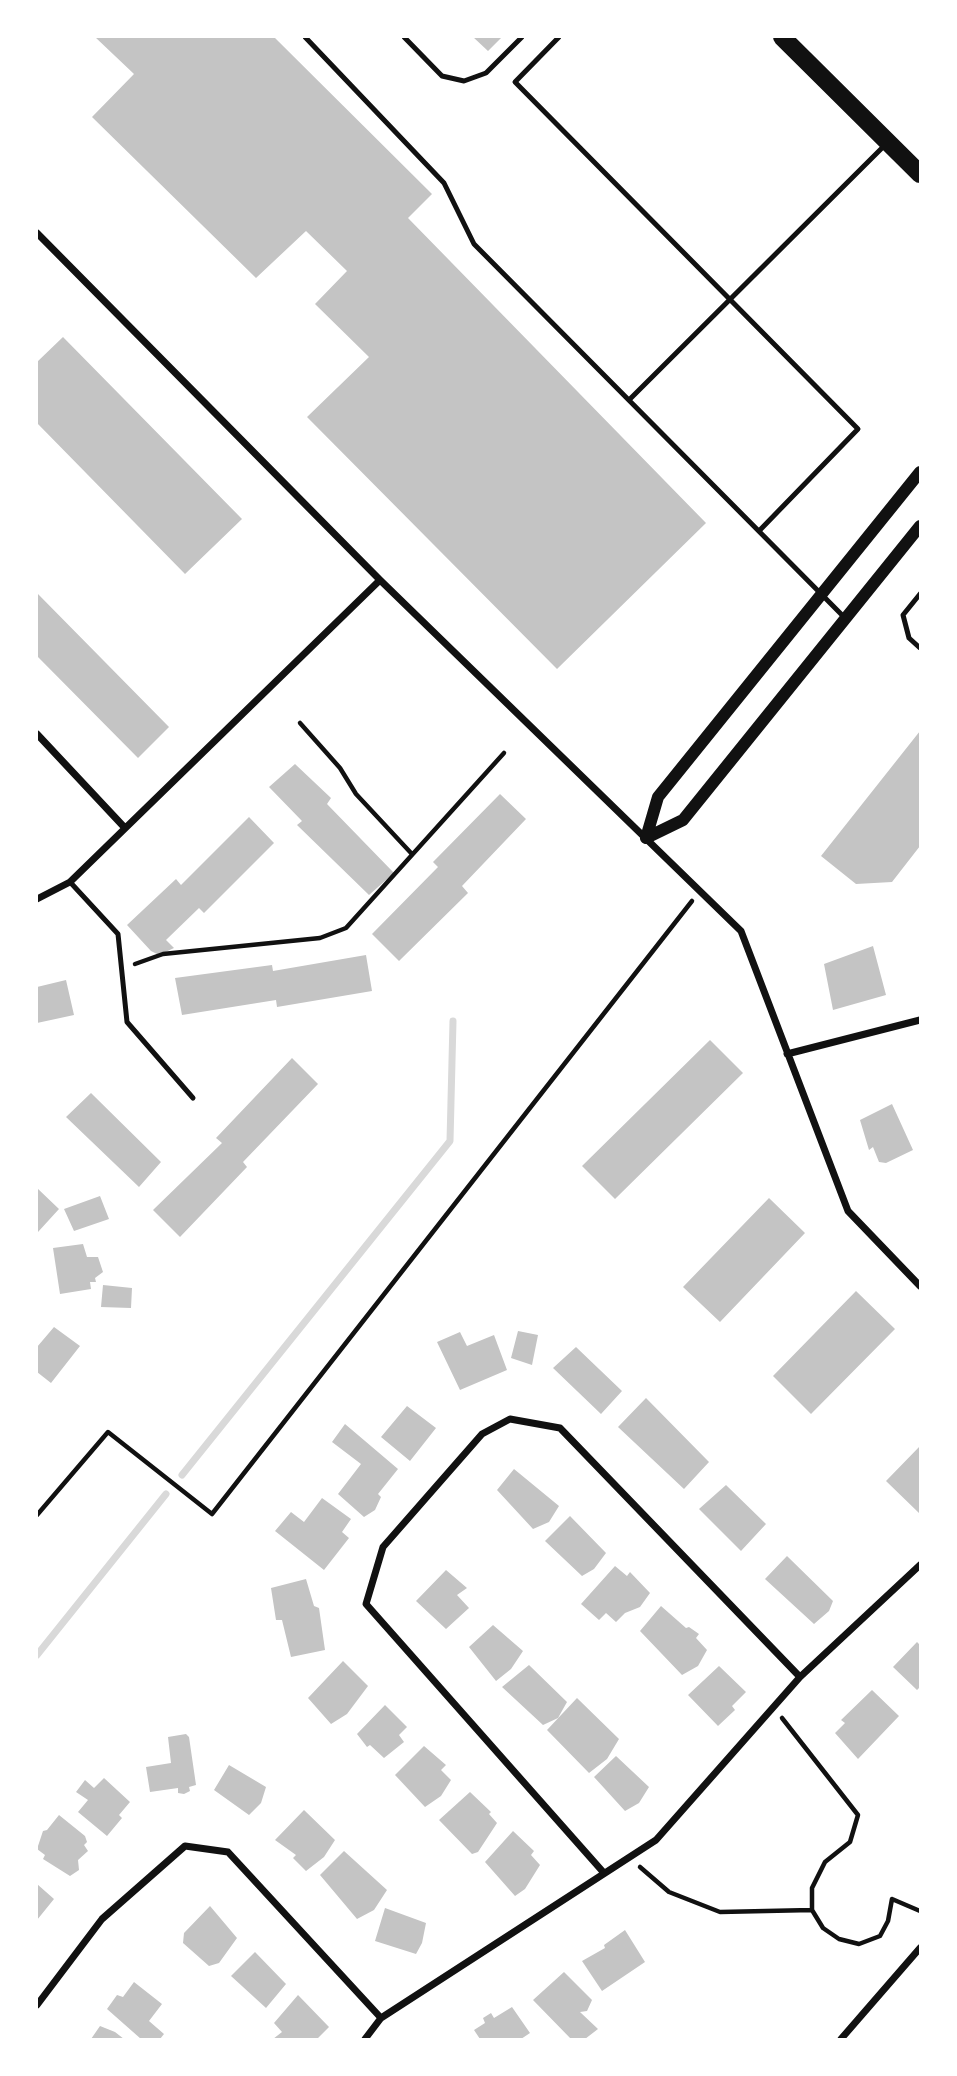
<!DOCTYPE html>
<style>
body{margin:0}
#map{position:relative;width:957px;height:2076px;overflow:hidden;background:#fff;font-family:Poppins,sans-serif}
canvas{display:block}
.frame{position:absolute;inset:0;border:38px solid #fff;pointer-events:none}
</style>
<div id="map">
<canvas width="957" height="2076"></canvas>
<div class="frame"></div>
</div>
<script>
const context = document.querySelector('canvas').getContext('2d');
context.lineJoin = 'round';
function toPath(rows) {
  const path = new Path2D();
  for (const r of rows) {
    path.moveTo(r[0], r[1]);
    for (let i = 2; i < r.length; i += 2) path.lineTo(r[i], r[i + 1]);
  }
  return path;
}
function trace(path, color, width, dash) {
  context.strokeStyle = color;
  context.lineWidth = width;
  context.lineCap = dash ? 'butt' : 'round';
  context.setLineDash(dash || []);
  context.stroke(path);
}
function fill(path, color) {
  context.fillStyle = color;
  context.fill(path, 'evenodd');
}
const stream = toPath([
 [182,1475,450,1141,453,1021],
 [37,1655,166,1494]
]);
const building = toPath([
 [95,37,274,37,432,194,408,218,706,523,557,669,307,417,369,357,315,304,347,271,306,231,256,278,92,117,134,74],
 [473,37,502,37,488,51],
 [63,337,242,519,185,574,37,423,37,362],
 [37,593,169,727,138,758,37,656],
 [920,731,920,846,892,882,856,884,821,856],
 [295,764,331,798,327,804,394,873,369,895,297,825,302,821,269,787],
 [500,794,526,819,462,886,468,893,399,961,372,934,438,867,433,862],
 [249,817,274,843,204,913,199,908,166,940,174,948,159,955,151,951,127,925,176,879,181,885],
 [873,946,886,995,833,1010,824,964],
 [366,955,372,991,277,1007,276,1000,182,1015,175,978,272,965,273,971],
 [66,980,74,1015,37,1023,37,987],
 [710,1040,743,1073,615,1199,582,1166],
 [292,1058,318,1084,243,1162,247,1167,180,1237,153,1210,222,1143,216,1138],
 [91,1093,161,1162,139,1187,66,1117],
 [892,1104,913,1150,886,1163,879,1162,873,1147,869,1150,860,1120],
 [37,1188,59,1209,38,1232,37,1230],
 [100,1196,109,1219,74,1231,64,1209],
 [769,1198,805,1233,720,1322,683,1287],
 [83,1244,87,1257,98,1257,103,1272,95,1278,96,1282,90,1282,91,1289,60,1294,53,1248],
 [103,1285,132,1288,131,1308,101,1307],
 [856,1291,895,1329,811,1414,773,1376],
 [54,1327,80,1346,51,1383,37,1372,37,1347],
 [518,1331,538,1335,532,1365,511,1358],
 [460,1332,467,1346,494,1335,507,1370,460,1390,437,1342],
 [576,1347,622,1391,601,1414,553,1368],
 [646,1398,709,1462,684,1489,618,1427],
 [407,1406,436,1428,410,1461,381,1437],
 [345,1424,398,1469,378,1494,381,1497,375,1510,364,1517,338,1494,361,1464,332,1442],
 [920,1446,920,1514,886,1481],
 [514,1469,559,1506,549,1522,533,1529,497,1490],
 [726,1485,766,1524,741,1551,699,1509],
 [322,1498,351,1519,342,1532,349,1538,324,1570,275,1531,291,1512,304,1522],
 [570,1516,606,1553,594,1569,582,1576,545,1541],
 [787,1556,833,1601,829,1611,814,1624,765,1579],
 [615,1566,627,1576,630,1572,650,1593,640,1607,625,1613,616,1622,606,1613,599,1620,581,1604],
 [446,1570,467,1588,457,1595,469,1608,446,1629,416,1601],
 [306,1579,314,1606,319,1608,325,1650,291,1657,282,1620,276,1620,271,1588],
 [661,1606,686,1628,689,1627,699,1634,696,1638,707,1650,698,1666,682,1675,640,1631],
 [493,1625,523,1651,511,1669,496,1681,469,1647],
 [917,1642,920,1645,920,1687,917,1690,893,1667],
 [343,1661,368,1686,347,1714,331,1724,308,1698],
 [529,1665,567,1702,558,1718,543,1725,502,1687],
 [719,1666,746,1692,732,1706,735,1710,718,1726,688,1695],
 [872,1690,899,1716,858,1759,835,1733,845,1723,841,1720],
 [577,1698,619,1739,607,1759,589,1773,547,1730],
 [385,1705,407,1727,399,1735,404,1742,384,1758,370,1745,367,1747,357,1734],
 [186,1734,189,1737,196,1785,189,1787,190,1791,184,1794,178,1793,178,1788,150,1792,146,1767,171,1763,168,1737],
 [424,1746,446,1765,441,1770,451,1780,441,1796,425,1807,395,1775],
 [616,1756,649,1787,639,1803,625,1811,594,1777],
 [229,1765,266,1787,261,1803,249,1815,214,1790],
 [104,1778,130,1802,119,1815,122,1818,107,1836,78,1812,88,1800,76,1792,85,1780,94,1788],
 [470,1792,491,1812,489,1814,497,1823,478,1852,472,1854,439,1820],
 [304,1810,335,1840,324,1857,306,1871,293,1858,296,1855,275,1840],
 [59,1815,85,1836,87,1842,84,1845,88,1851,78,1860,79,1870,70,1876,43,1859,45,1855,37,1849,43,1831,47,1830],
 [513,1831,534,1851,531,1855,540,1865,525,1889,515,1896,485,1862],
 [344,1851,387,1890,374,1910,357,1919,320,1875],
 [37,1884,54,1899,37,1920],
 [210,1906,237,1938,219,1963,209,1966,183,1943,184,1933],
 [385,1908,426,1923,422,1943,416,1954,375,1941],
 [625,1930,645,1962,602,1991,582,1961,605,1948,604,1945],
 [255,1952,286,1984,266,2008,231,1976],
 [564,1972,592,2000,587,2011,580,2012,598,2029,585,2039,571,2039,533,2000],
 [134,1982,162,2004,149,2021,164,2034,160,2039,141,2039,107,2009,117,1995,123,1997],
 [298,1995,329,2027,317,2039,273,2039,282,2032,274,2023],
 [512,2007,530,2033,521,2039,480,2039,474,2030,485,2023,483,2018,491,2013,494,2018],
 [100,2026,115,2032,124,2039,91,2039]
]);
const path = toPath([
 [300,723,340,768,356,794,411,853],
 [135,964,163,954,320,938,346,928,504,753],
 [37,1515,108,1432,212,1514,692,901],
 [782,1718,858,1815,850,1842,825,1862,812,1888,812,1910,823,1928,839,1939,859,1944,880,1936,888,1921,892,1899,920,1911],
 [640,1867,669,1892,720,1912,812,1910]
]);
const service = toPath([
 [305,37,444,183,474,244,844,617],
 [404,37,442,76,464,81,486,73,522,37],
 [559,37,515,82,858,429,759,531],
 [629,400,885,145],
 [920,594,903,615,909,638,920,648],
 [70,882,118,934,127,1022,193,1098]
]);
const minor = toPath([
 [37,233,380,580,741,931,848,1211,920,1286],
 [37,734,125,828],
 [37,899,70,882,380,580],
 [787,1054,920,1020],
 [604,1873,366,1604,383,1547,482,1434,510,1419,560,1428,800,1677],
 [37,2005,102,1919,185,1846,228,1852,381,2018],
 [365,2039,381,2018,656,1840,800,1677,920,1565],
 [841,2039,920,1948]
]);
const tertiary = toPath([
 [646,838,658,797,920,472],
 [646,838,683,820,920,526]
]);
const primary = toPath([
 [782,37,920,174]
]);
trace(stream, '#d9d9d9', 7);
fill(building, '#c4c4c4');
trace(path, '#111', 4.5);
trace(service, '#111', 5);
trace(minor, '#111', 7);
trace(tertiary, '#111', 12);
trace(primary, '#111', 18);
</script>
